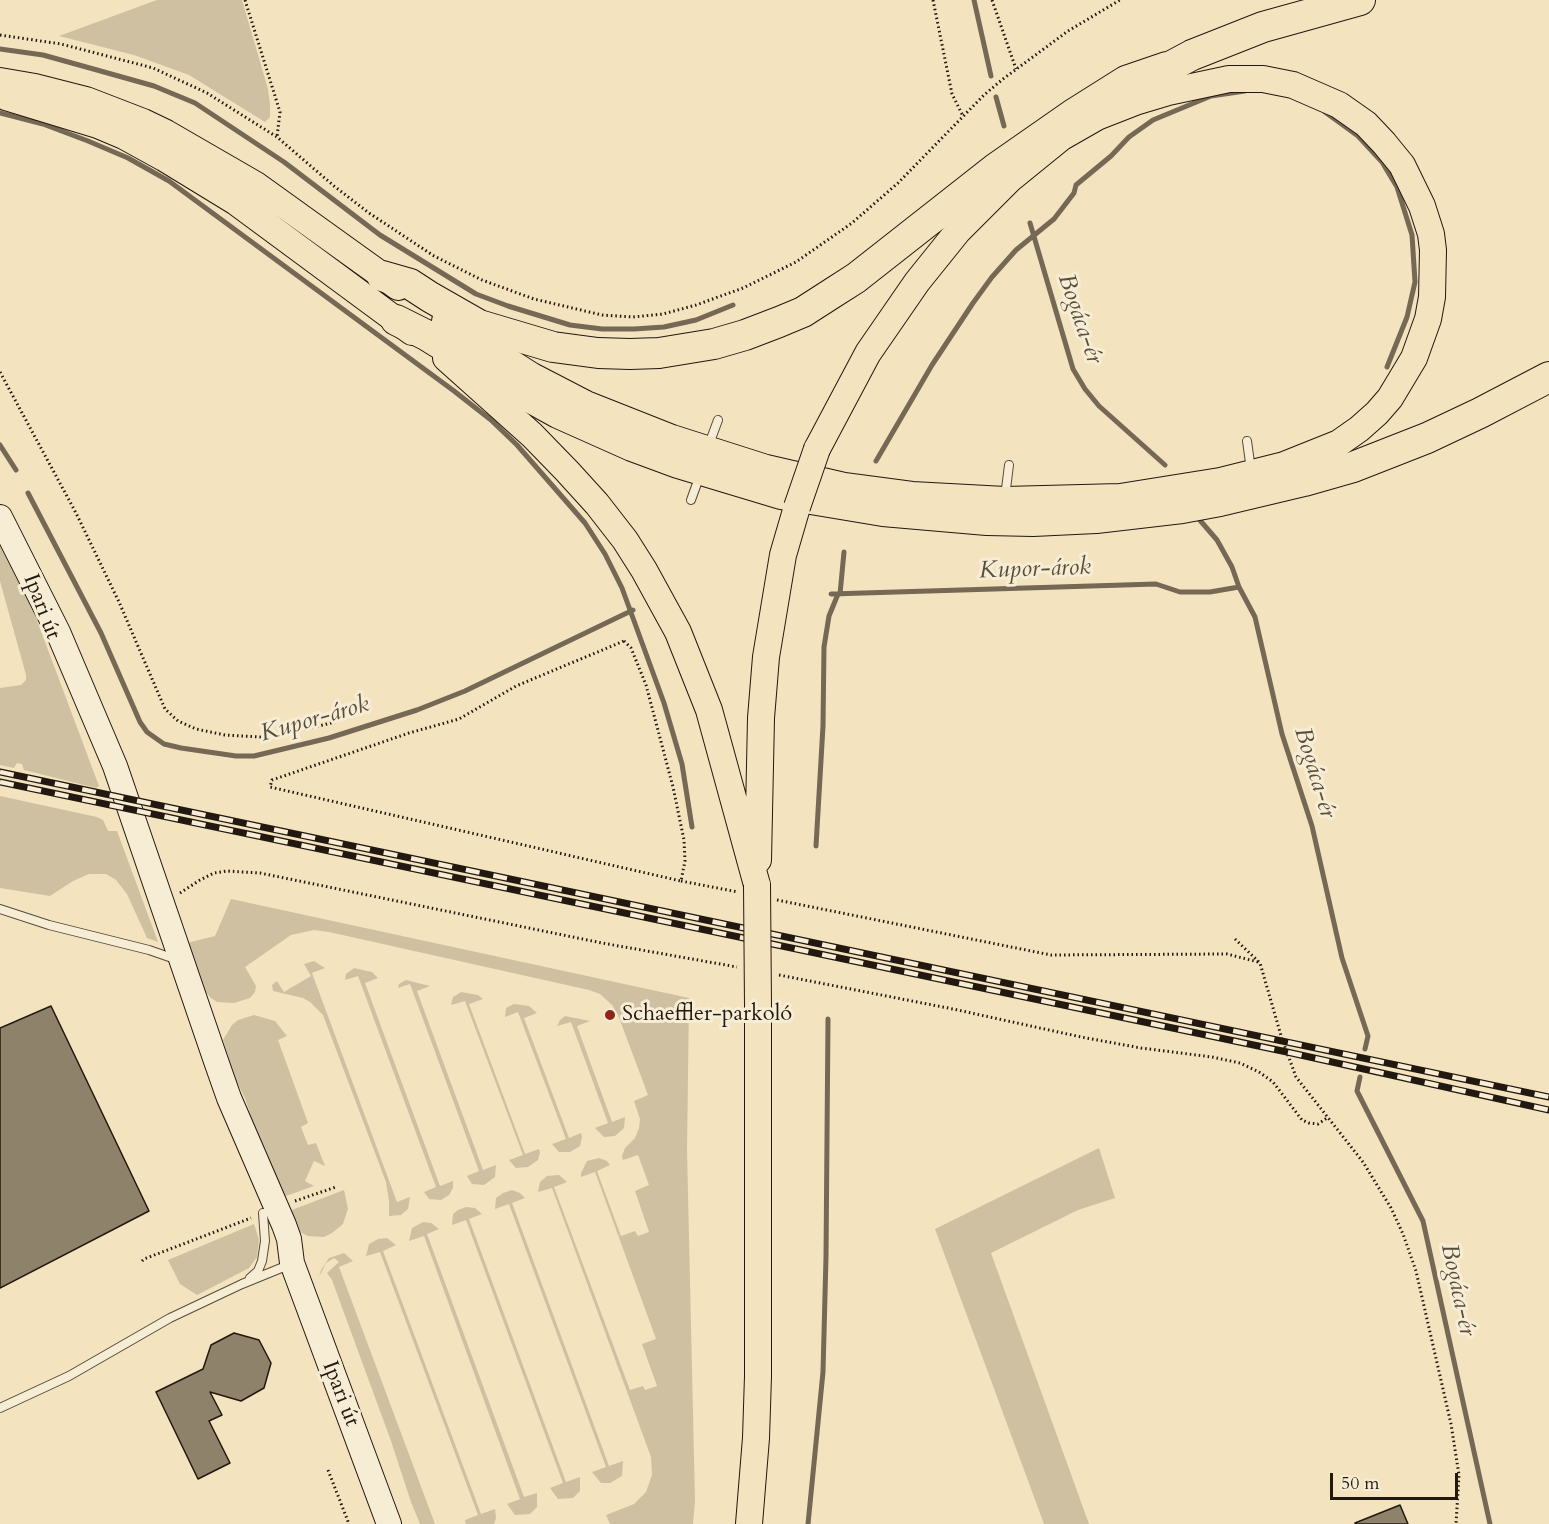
<!DOCTYPE html>
<meta charset="utf-8">
<style>
body{margin:0}
#map{position:relative;width:1549px;height:1524px;overflow:hidden;background:#f3e3bf;font-family:Cardo,serif}
canvas{display:block}
.scale{position:absolute;left:1330px;top:1473px;width:128px;height:27px;box-sizing:border-box;border:3px solid #22180f;border-top:0;padding-left:8px;font-size:18px;line-height:21px;white-space:nowrap;color:#22180f;-webkit-text-stroke:4px #f7edd5;paint-order:stroke}
</style>
<div id="map">
<canvas width="1549" height="1524"></canvas>
<div class="scale">50 m</div>
</div>
<script>
const context = document.querySelector('canvas').getContext('2d');
context.lineJoin = 'round';
function fill(path, color) {
  context.fillStyle = color;
  context.fill(path, 'evenodd');
}
function toPath(rows) {
  const path = new Path2D();
  for (const r of rows) {
    path.moveTo(r[0], r[1]);
    for (let i = 2; i < r.length; i += 2) path.lineTo(r[i], r[i + 1]);
  }
  return path;
}
function trace(path, color, width, dash) {
  context.strokeStyle = color;
  context.lineWidth = width;
  context.lineCap = dash ? 'butt' : 'round';
  context.setLineDash(dash || []);
  context.stroke(path);
}
function drawText(font, color, halo, rows, align = 'center') {
  context.font = font + ' Cardo,serif';
  context.lineWidth = 6;
  context.setLineDash([]);
  context.textBaseline = 'middle';
  context.strokeStyle = halo;
  context.fillStyle = color;
  for (const [text, x, y, turn = 0] of rows) {
    context.save();
    context.translate(x, y);
    context.rotate((+turn || 0) * Math.PI / 180);
    context.textAlign = isNaN(turn) ? turn : align;
    if (halo) context.strokeText(text, 0, 0);
    context.fillText(text, 0, 0);
    context.restore();
  }
}
const green = toPath([
 [157,0,242,0,268,89,270,105,270,117,265,122,189,75,134,55,59,36],
 [0,539,27,594,99,786,96,788,24,770,22,764,17,763,14,768,0,765,0,688,21,685,26,680,26,675,0,581],
 [0,796,97,817,103,820,108,831,117,831,158,942,147,938,127,894,116,880,106,874,89,874,73,881,50,896,0,888],
 [231,899,689,998,687,1150,695,1501,693,1524,610,1524,606,1515,634,1504,646,1492,652,1475,651,1457,552,1188,538,1192,540,1182,547,1176,559,1175,567,1182,554,1187,630,1390,643,1386,645,1390,657,1386,642,1344,656,1339,595,1172,581,1177,581,1173,587,1161,599,1158,607,1161,610,1165,597,1171,621,1236,635,1231,638,1236,649,1232,635,1191,649,1185,638,1155,623,1160,622,1156,625,1148,635,1138,639,1128,640,1119,634,1101,648,1095,618,1015,612,1005,600,994,589,990,329,932,314,930,291,935,245,967,256,986,255,992,250,998,234,1003,217,1002,211,998,199,984,183,944,215,936],
 [314,961,325,968,312,973,397,1202,410,1197,408,1209,401,1215,389,1216,389,1201,386,1182,323,1015,310,1002,303,998,273,991,272,985,277,981,284,992,311,976,304,964],
 [354,968,372,972,378,978,365,983,440,1186,453,1181,453,1188,449,1195,441,1200,429,1199,424,1192,436,1187,358,976,345,980,346,974],
 [406,980,430,986,417,991,483,1170,496,1165,495,1177,484,1185,472,1184,467,1176,479,1171,410,984,398,988,399,984],
 [461,992,478,995,483,999,469,1004,525,1154,539,1149,540,1152,538,1160,528,1167,516,1168,509,1160,523,1155,465,1001,451,1005,453,997],
 [514,1004,529,1006,537,1013,524,1018,569,1138,581,1133,582,1137,580,1146,570,1152,559,1152,552,1144,566,1139,518,1012,505,1017,506,1008],
 [254,1015,275,1021,287,1036,278,1040,308,1123,301,1127,308,1145,316,1143,325,1166,314,1161,305,1181,314,1186,283,1197,260,1144,245,1098,235,1079,223,1040,232,1025,238,1020],
 [565,1016,590,1021,577,1026,612,1122,625,1117,624,1128,615,1136,604,1137,595,1128,608,1123,571,1022,557,1026,560,1020],
 [1099,1148,1115,1198,1078,1210,991,1253,1089,1524,1044,1524,935,1229],
 [344,1190,348,1209,343,1224,332,1233,324,1237,308,1236,300,1232,284,1213],
 [512,1190,520,1193,525,1198,512,1203,609,1466,623,1461,622,1476,610,1483,601,1483,592,1472,606,1467,509,1204,495,1209,496,1198,503,1193],
 [466,1207,475,1208,482,1214,469,1219,566,1482,580,1477,580,1491,573,1498,558,1499,550,1488,563,1483,466,1220,452,1225,453,1214,458,1210],
 [423,1222,431,1223,439,1229,427,1234,524,1497,537,1493,537,1507,530,1514,515,1515,507,1504,520,1499,424,1236,409,1241,412,1228],
 [254,1224,259,1240,257,1257,249,1268,197,1295,180,1284,168,1260],
 [387,1238,396,1245,383,1251,481,1514,495,1509,496,1518,494,1524,466,1524,465,1520,478,1515,380,1252,366,1256,369,1244,378,1239],
 [344,1253,353,1261,339,1267,435,1524,420,1524,411,1502,391,1441,332,1280,327,1273,339,1262,334,1258,326,1263,319,1277,321,1270,329,1258]
]);
const stream = toPath([
 [974,0,991,76],
 [0,49,43,55,97,70,154,86,195,103,284,162,380,235,476,294,508,306,570,325,602,329,634,329,664,327,696,320,733,305],
 [996,97,1004,126],
 [1325,112,1358,136,1382,162,1397,187,1412,235,1415,282,1407,317,1387,367],
 [0,113,43,124,88,141,128,158,169,181,454,391,491,420,517,445,585,523,605,554,622,588,664,703,682,764,692,827],
 [1030,223,1073,369,1085,389,1099,406,1165,465],
 [0,445,16,470],
 [876,461,932,365,973,303,992,277,1016,250,1054,219,1074,193,1076,185,1111,156,1129,137,1153,120,1211,96,1245,91],
 [28,493,101,633,140,722,147,732,164,744,181,748,236,756,254,756,329,738,417,710,465,691,633,610],
 [1198,518,1217,540,1232,567,1239,587,1255,617,1282,734,1312,826,1342,958,1368,1036,1365,1049],
 [831,594,1156,584,1180,592,1210,592,1239,587],
 [840,594,844,552],
 [816,846,823,726,824,647,829,616,838,594],
 [1360,1077,1357,1091,1423,1221,1490,1524],
 [808,1524,823,1372,826,1257,828,1019]
]);
const building = toPath([
 [51,1006,149,1211,0,1288,0,1028,51,1006],
 [234,1333,259,1340,271,1363,264,1388,241,1401,210,1392,222,1415,209,1421,230,1463,198,1479,156,1392,203,1369,211,1345,234,1333],
 [1400,1505,1408,1524,1355,1524,1355,1523,1400,1505]
]);
const path = toPath([
 [245,0,280,112,277,137],
 [933,0,952,94,963,116],
 [992,0,1016,69],
 [0,35,61,44,153,68,207,93,277,137,334,186,369,213,434,256,482,280,534,299,602,315,633,317,663,314,696,305,743,288,796,262,852,223,898,183,984,95,1003,79,1068,31,1120,0],
 [0,372,76,513,119,602,165,709,178,721,196,729,225,735,260,737,290,733,335,722],
 [624,641,631,648,646,685,673,787,684,840,685,861,681,881,270,787,272,780,409,733,459,719,516,686,624,641],
 [681,881,738,892],
 [180,893,200,880,214,873,227,871,260,873,602,943,737,967],
 [777,900,1051,955,1227,954,1258,962],
 [1235,939,1260,963,1282,1039,1296,1077,1363,1162,1391,1208,1403,1234,1416,1271,1451,1424,1459,1475,1456,1524],
 [779,975,953,1009,1081,1037,1141,1048,1212,1057,1240,1063,1259,1072,1273,1082,1302,1120,1309,1123,1318,1124,1327,1118],
 [295,1201,336,1187],
 [142,1261,144,1259,251,1218],
 [328,1470,349,1524]
]);
const lane = toPath([
 [1247,441,1251,470],
 [708,447,718,420],
 [1005,497,1009,465],
 [691,500,700,475],
 [0,909,49,925,149,950,175,959],
 [250,1278,258,1271,262,1261,265,1241,263,1213],
 [0,1408,69,1376,170,1318,242,1284,291,1264]
]);
const secondary = toPath([
 [0,517,58,632,115,766,216,1061,229,1098,284,1225,289,1239,292,1263,389,1524]
]);
const primary = toPath([
 [0,81,35,87,86,100,143,122,166,133,256,185,398,287],
 [6,97,98,125,124,136,164,158,236,202,412,332],
 [445,321,532,376,586,404,672,438,766,468,844,486,912,495,1005,500,1120,497,1220,481,1284,465,1339,443,1359,429,1377,413,1390,398,1414,358,1428,319,1432,297,1433,250,1431,234,1422,206,1402,165,1384,143,1366,124,1339,105,1293,85,1263,79,1229,79,1168,92,1138,101,1097,117,1062,137,1009,180,958,231,917,282,868,353,817,449],
 [446,358,532,435,567,471,597,504,625,540,644,570,678,632,709,710,757,885],
 [758,860,761,718,766,657,783,555,797,507],
 [749,1524,756,1438,758,1376,758,1006]
]);
const highway = toPath([
 [1149,78,1192,55,1263,27,1360,0],
 [382,276,410,284,430,297,479,325,553,347,598,353,630,354,659,353,714,344,745,335,779,322,803,312,831,294,856,278,996,168,1072,115,1126,81,1167,67],
 [396,320,426,335,502,382,558,413,632,446,678,463,781,494,883,511,987,520,1033,521,1096,518,1182,508,1220,501,1304,481,1353,467,1427,438,1480,413,1549,377]
]);
const rail = toPath([
 [0,772,1549,1097],
 [0,782,1287,1052,1549,1110]
]);
const primaryBridge = toPath([
 [797,507,817,449],
 [757,885,758,1006]
]);
const markers = [
 [610,1015,6,"#8f2418"]
];
const streetNames = [
 ["Ipari út",41,607,69],
 ["Ipari út",340,1394,69]
];
const poiNames = [
 ["Schaeffler-parkoló",622,1015]
];
const waterNames = [
 ["Bogáca-ér",1079,319,71],
 ["Kupor-árok",1035,570,-2],
 ["Kupor-árok",315,720,-16],
 ["Bogáca-ér",1314,773,73],
 ["Bogáca-ér",1457,1290,78]
];
fill(green, '#cfc0a1');
trace(stream, '#756855', 5);
fill(building, '#8f826b');
trace(building, '#22180f', 1.5);
trace(lane, '#564b3b', 10);
trace(secondary, '#22180f', 26);
trace(primary, '#22180f', 28);
trace(highway, '#22180f', 32);
trace(path, '#22180f', 3, [1.5, 3]);
trace(lane, '#f7edd5', 8);
trace(secondary, '#f7edd5', 24);
trace(primary, '#f3e3bf', 26);
trace(highway, '#f3e3bf', 30);
trace(rail, '#22180f', 7);
trace(rail, '#f7edd5', 4.5, [14]);
trace(primaryBridge, '#22180f', 28, []);
trace(primaryBridge, '#f3e3bf', 26);
for (const [x, y, r, color] of markers) {
  const dot = new Path2D();
  dot.arc(x, y, r, 0, 2 * Math.PI);
  context.fillStyle = color;
  context.fill(dot);
  trace(dot, '#f7edd5', 2);
}
drawText('22px', '#22180f', '#f7edd5', streetNames);
drawText('22px', '#22180f', '#f7edd5', poiNames, 'left');
drawText('italic 24px', '#594e3d', '#f7edd5', waterNames);
</script>
